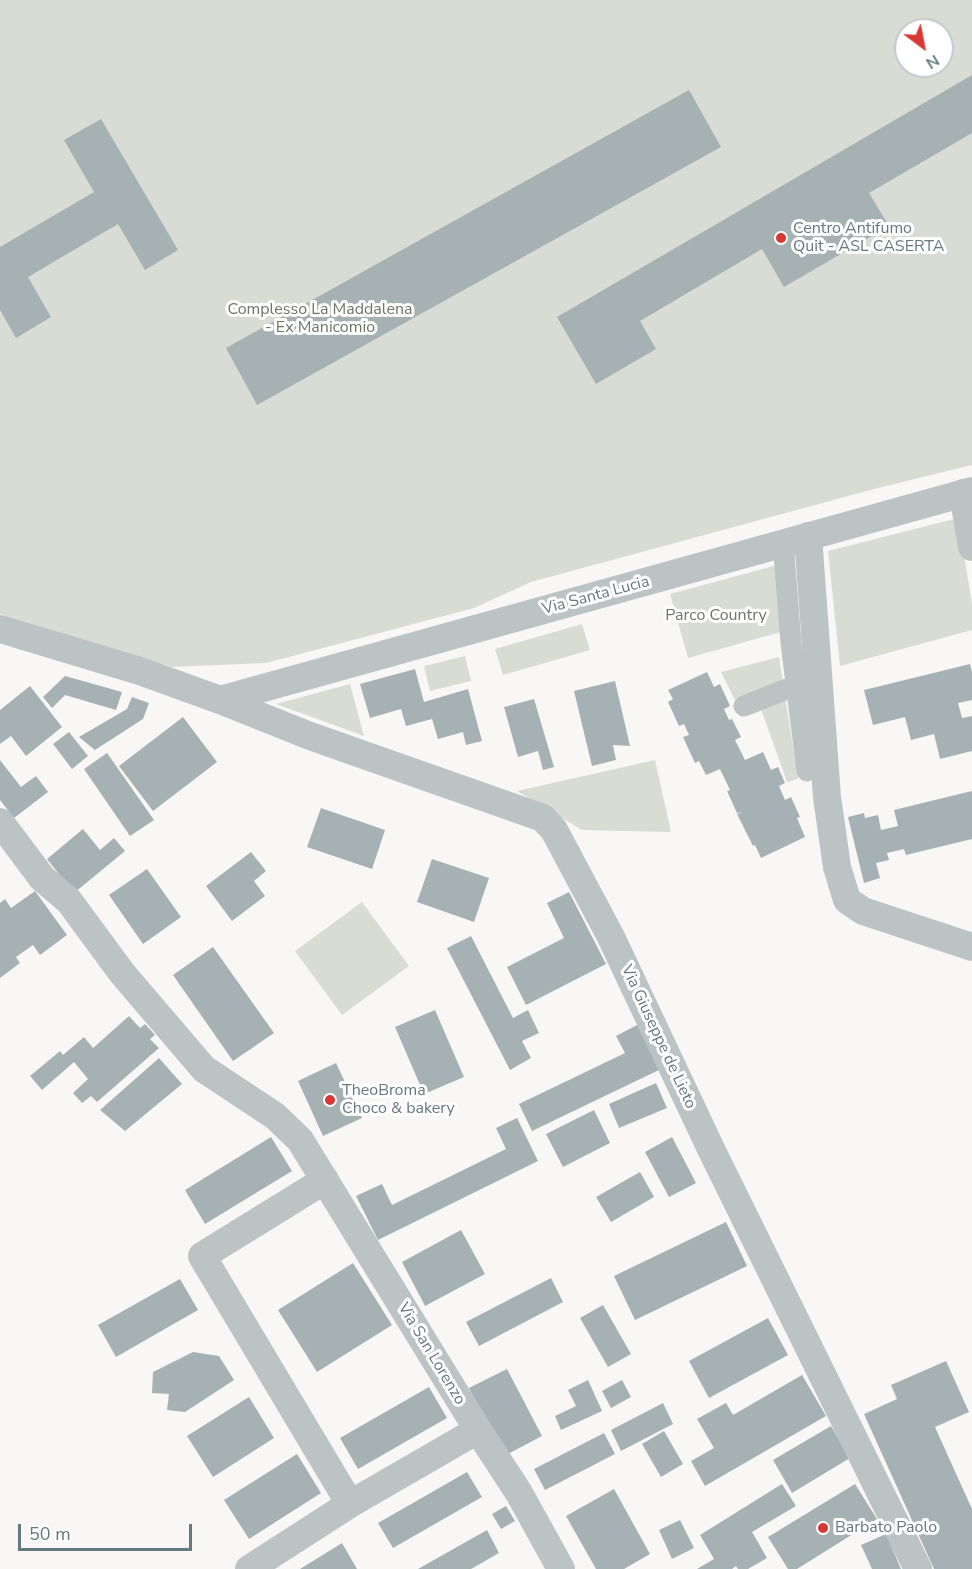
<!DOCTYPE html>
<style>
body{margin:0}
#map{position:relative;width:972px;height:1569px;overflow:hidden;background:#f8f7f5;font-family:"Nunito Sans",sans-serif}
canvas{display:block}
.north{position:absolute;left:894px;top:18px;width:60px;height:60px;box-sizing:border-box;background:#fff;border:2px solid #c1c9cb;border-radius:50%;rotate:148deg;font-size:16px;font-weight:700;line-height:24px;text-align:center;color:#64797e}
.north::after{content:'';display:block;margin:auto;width:21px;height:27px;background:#d93733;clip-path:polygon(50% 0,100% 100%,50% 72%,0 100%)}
.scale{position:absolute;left:18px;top:1524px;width:174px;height:27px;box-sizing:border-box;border:3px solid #64797e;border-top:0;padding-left:8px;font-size:18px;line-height:21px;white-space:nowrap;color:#64797e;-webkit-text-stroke:4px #fff;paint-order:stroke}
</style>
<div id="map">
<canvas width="972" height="1569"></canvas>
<div class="north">N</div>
<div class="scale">50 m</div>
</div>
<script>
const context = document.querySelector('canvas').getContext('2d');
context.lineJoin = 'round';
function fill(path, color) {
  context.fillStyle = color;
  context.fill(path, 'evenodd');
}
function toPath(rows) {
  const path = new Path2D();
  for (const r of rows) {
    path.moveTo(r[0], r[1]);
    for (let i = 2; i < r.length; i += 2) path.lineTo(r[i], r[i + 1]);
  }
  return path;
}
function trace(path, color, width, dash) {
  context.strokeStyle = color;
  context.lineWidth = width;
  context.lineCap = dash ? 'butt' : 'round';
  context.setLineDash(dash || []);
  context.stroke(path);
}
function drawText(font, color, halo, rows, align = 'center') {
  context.font = font + ' "Nunito Sans",sans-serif';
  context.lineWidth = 6;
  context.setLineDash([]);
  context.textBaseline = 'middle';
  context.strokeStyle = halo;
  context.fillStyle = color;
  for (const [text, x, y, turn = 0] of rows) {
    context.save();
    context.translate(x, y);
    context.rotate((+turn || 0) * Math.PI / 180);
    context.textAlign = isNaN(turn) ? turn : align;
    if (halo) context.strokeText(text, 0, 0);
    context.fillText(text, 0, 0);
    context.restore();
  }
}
const green = toPath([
 [0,0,972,0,972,465,878,488,531,582,474,608,266,663,172,667,0,614],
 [906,30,942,30,942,66,906,66],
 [958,518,972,604,972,630,840,666,828,551],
 [777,565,781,632,688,658,670,594],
 [582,624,590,650,503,675,495,649],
 [465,656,471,681,430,691,424,666],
 [779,657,798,779,787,782,756,695,736,702,721,672],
 [350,684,364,736,276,704],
 [655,760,671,832,582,830,517,791],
 [362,902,409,966,342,1015,295,951]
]);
const building = toPath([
 [972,75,972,133,869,193,889,226,784,287,762,249,640,321,656,349,596,384,557,317],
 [689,90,721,147,257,405,226,348],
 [101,119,178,250,145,270,118,224,28,277,51,317,16,338,0,310,0,247,94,192,64,140],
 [970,664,972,672,972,700,958,703,962,718,972,716,972,751,940,759,934,734,911,740,905,717,873,725,864,690],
 [415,669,424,702,468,689,482,741,466,745,463,732,438,739,432,719,406,726,401,709,370,718,360,684],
 [707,672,714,687,720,684,730,706,724,709,729,720,732,719,741,737,735,740,745,760,763,752,771,770,778,767,785,783,779,786,785,800,791,797,800,817,797,818,805,837,761,858,755,845,753,846,737,814,743,812,737,813,727,791,730,790,720,769,706,775,699,761,695,763,683,737,689,735,684,724,679,726,668,702,673,699,668,690],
 [65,676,122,692,116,710,65,695,52,708,43,697],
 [615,681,630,746,613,745,616,760,592,766,574,691],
 [30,686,62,727,26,756,11,736,0,744,0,710],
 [132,697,149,703,143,719,95,750,79,737,127,709],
 [534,699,554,767,543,770,538,751,518,757,504,707],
 [183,717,217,762,153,811,119,766],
 [69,732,88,756,72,769,53,744],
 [107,753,154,820,130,836,84,769],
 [0,760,21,787,36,776,48,792,14,818,0,800],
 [972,791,972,839,906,855,904,849,887,853,889,860,876,863,880,878,864,883,848,817,864,813,865,818,878,815,881,830,898,826,894,810],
 [321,808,385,830,372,869,307,847],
 [83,829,100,850,114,838,125,851,74,893,47,859],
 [251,852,266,871,254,881,265,896,232,921,206,886],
 [432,859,489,878,474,922,417,902],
 [147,869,181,917,143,944,109,895],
 [35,891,67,935,40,955,33,945,16,957,20,963,0,978,0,903,5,899,11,908],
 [569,892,606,964,526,1005,507,967,564,938,547,903],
 [471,936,513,1018,528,1010,539,1033,522,1041,531,1058,510,1070,447,948],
 [213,947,274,1033,233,1061,173,975],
 [435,1010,464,1077,424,1094,395,1027],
 [129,1016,140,1028,145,1024,155,1035,150,1039,159,1048,97,1102,91,1096,82,1103,73,1093,88,1079,74,1062,42,1090,30,1076,60,1051,63,1055,84,1037,93,1048],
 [639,1024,661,1069,532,1131,519,1104,625,1053,616,1036],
 [159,1058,182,1084,125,1131,100,1110],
 [336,1063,362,1118,323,1136,298,1081],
 [656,1083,667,1108,619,1128,609,1104],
 [594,1110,610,1143,563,1167,546,1134],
 [517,1118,538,1161,378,1240,356,1196,382,1184,392,1205,506,1149,496,1128],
 [271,1137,292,1171,205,1224,185,1190],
 [672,1137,696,1183,669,1197,645,1152],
 [640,1172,654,1197,611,1222,596,1197],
 [726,1222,747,1266,635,1320,614,1276],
 [461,1230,485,1274,425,1306,402,1262],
 [353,1263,392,1325,317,1372,278,1310],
 [551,1278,563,1302,479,1346,466,1322],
 [180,1279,198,1310,116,1357,98,1325],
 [603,1305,631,1354,608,1367,580,1318],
 [768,1318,788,1355,709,1398,689,1361],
 [193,1352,219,1356,234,1380,185,1412,167,1410,169,1394,152,1393,153,1372],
 [946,1361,969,1412,935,1427,972,1509,972,1569,934,1569,864,1414,897,1399,891,1385],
 [507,1369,542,1436,504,1456,469,1388],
 [802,1375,826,1416,705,1486,691,1461,714,1448,697,1419,726,1403,733,1415],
 [588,1380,602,1411,561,1430,555,1416,576,1406,568,1390],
 [622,1380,631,1397,611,1408,602,1391],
 [429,1387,447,1418,358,1469,340,1438],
 [249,1397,274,1438,213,1477,187,1436],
 [663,1403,673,1424,621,1451,611,1430],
 [831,1426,850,1458,792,1493,773,1460],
 [664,1431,683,1464,661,1477,642,1444],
 [604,1433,615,1454,545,1490,534,1469],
 [297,1454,321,1493,249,1539,224,1500],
 [467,1472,482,1497,393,1548,378,1523],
 [782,1484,796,1506,752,1532,767,1558,748,1569,738,1569,736,1566,732,1569,697,1569,714,1559,700,1535],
 [855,1484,877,1519,797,1569,788,1569,768,1537],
 [614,1489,650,1554,624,1569,596,1569,566,1516],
 [506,1506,515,1521,501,1529,492,1514],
 [680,1520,694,1548,672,1559,659,1530],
 [487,1530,499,1553,471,1569,418,1569],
 [886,1534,901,1569,872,1569,861,1545],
 [342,1543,357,1569,300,1569]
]);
const pedestrian = toPath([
 [784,554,791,643,807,771],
 [744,706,797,685]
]);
const minor = toPath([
 [963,493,972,547],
 [808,536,827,797,837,867,847,900,863,911,972,947],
 [0,629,140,671,220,700,310,736,543,818,554,830,611,937,711,1149,918,1569],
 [220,700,972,491],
 [0,822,42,878,69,901,122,973,204,1069,275,1116,300,1140,478,1430,519,1493,561,1569],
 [325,1180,202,1256,350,1504],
 [249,1569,350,1504,478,1430]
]);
const markers = [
 [781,238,6,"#d93733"],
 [330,1100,6,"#d93733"],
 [823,1528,6,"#d93733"]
];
const poiNames = [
 ["Centro Antifumo",793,229],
 ["Quit - ASL CASERTA",793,247],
 ["TheoBroma",342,1091],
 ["Choco & bakery",342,1109],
 ["Barbato Paolo",835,1528]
];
const parkNames = [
 ["Complesso La Maddalena",320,310],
 ["- Ex Manicomio",320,328],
 ["Parco Country",716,616]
];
const streetNames = [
 ["Via Santa Lucia",596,596,-15],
 ["Via Giuseppe de Lieto",658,1037,65],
 ["Via San Lorenzo",431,1354,59]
];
fill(green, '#d9dcd4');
fill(building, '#a6b1b4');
trace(pedestrian, '#bcc3c4', 21);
trace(minor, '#bcc3c4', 28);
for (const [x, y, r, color] of markers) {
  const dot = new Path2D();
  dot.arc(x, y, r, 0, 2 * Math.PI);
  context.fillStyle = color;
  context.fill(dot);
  trace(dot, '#fff', 2);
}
drawText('16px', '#64797e', '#fff', poiNames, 'left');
drawText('16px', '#6a7763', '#fff', parkNames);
drawText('16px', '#64797e', '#fff', streetNames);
</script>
